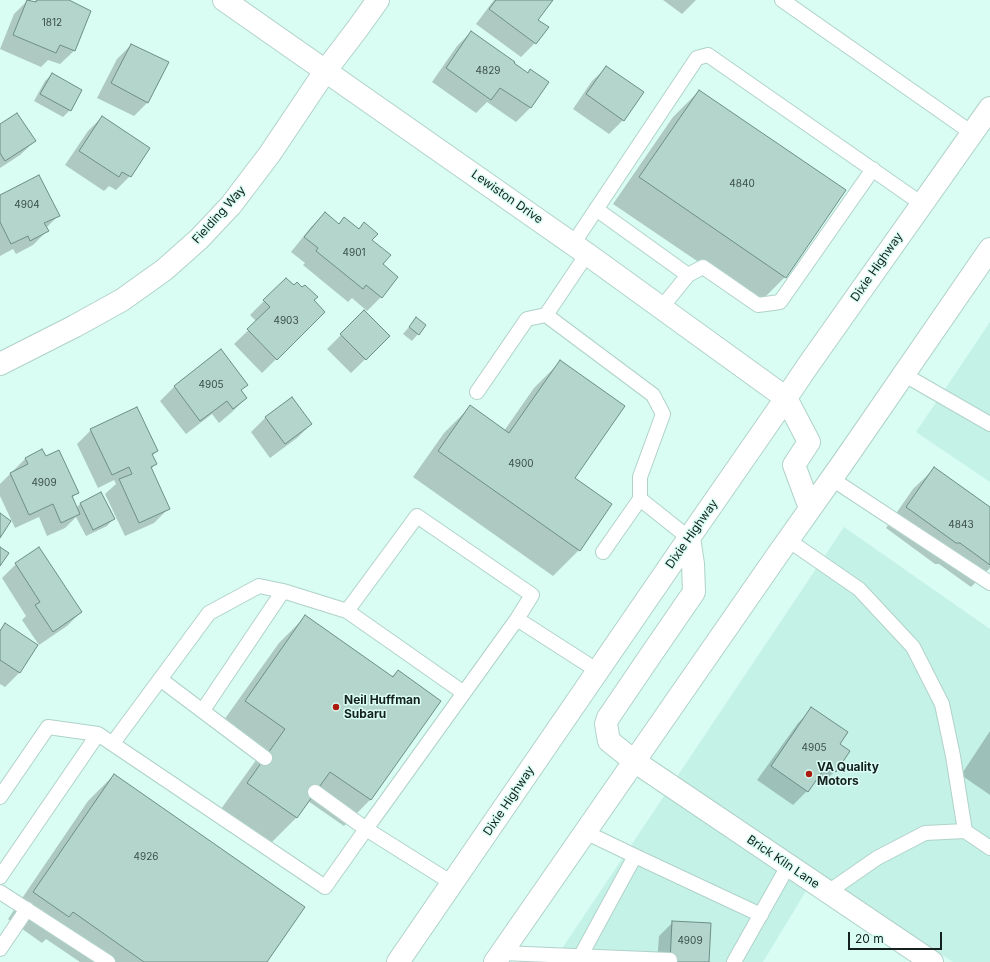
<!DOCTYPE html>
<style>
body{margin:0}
#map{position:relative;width:990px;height:962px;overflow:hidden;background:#d9fcf3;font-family:Inter,sans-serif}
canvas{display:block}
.scale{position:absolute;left:848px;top:932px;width:94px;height:18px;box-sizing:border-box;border:2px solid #14211e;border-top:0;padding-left:5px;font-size:12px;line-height:14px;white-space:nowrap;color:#14211e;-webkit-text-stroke:3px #d9fcf3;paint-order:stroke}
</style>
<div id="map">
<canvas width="990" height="962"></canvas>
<div class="scale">20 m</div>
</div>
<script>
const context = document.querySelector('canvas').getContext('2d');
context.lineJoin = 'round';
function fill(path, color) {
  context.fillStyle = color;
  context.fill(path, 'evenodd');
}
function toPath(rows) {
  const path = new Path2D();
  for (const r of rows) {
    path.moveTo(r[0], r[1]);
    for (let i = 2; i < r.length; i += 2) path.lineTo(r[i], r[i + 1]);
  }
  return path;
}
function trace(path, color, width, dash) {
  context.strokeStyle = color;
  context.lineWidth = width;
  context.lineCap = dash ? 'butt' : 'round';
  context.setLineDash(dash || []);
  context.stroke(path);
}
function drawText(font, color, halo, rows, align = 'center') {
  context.font = font + ' Inter,sans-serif';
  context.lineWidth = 3;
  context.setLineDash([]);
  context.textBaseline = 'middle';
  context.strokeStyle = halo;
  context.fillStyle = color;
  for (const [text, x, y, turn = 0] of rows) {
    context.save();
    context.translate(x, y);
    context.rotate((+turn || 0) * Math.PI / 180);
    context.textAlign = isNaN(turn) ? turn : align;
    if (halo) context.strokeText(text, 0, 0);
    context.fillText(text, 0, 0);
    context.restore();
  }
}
const built = toPath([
 [990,322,990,482,916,432],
 [844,527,990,629,990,962,953,962,817,873,763,962,553,962]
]);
const shadow = toPath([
 [28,0,34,2,36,0,67,0,75,50,60,64,48,60,41,67,0,49,14,14],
 [494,0,552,0,537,20,535,43,521,57,476,24],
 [663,0,696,0,682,14],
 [471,32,527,74,530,71,547,83,530,108,516,122,487,102,476,113,432,82,457,46],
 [131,45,148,102,134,116,97,98,117,59],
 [607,67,623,120,609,134,573,109,592,81],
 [52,74,70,110,63,117,34,101,45,81],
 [699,91,785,277,759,303,613,204,673,117],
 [102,117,130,176,116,190,109,186,104,191,65,165,88,131],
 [0,125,35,141,20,155,0,168],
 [0,196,59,215,46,228,47,231,33,245,16,254,13,249,0,256],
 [325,213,338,225,344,218,371,240,382,264,381,297,367,311,352,298,348,302,303,265,305,263,291,252,311,227],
 [286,279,313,300,324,312,262,373,234,344,257,322,250,315],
 [364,312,389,336,351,373,327,349],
 [416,319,418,334,412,341,403,334],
 [220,351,247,385,240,391,246,398,232,412,219,423,212,414,186,434,160,401,174,387],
 [560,362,579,550,553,576,413,477,444,433,470,407,504,431,534,388],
 [291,398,311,424,297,438,270,458,251,432,265,418],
 [91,430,157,451,152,456,156,464,150,470,168,509,154,523,125,536,105,494,116,484,114,480,98,488,77,444],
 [45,457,78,492,72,498,76,508,80,504,101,493,113,519,107,526,86,536,76,517,65,528,47,536,39,517,15,528,0,496,0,484,26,458],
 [934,469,990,509,990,568,971,587,939,564,935,564,886,528,913,489],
 [16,564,81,612,67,626,39,645,22,620,26,616,2,578],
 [305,617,391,677,398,671,440,701,370,800,344,826,308,801,296,818,270,844,221,809,259,756,219,727,279,643],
 [5,624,37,645,19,673,5,687,0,684,0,630],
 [812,709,839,744,835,771,821,785,815,780,807,791,793,805,757,780,798,723],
 [990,731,990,795,961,775],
 [114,775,266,962,80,962,46,939,42,943,8,919,88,801],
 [673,922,708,962,657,962,659,936]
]);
const building = toPath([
 [27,0,36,2,37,0,69,0,91,11,75,51,60,45,56,53,13,35,27,0],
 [496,0,553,0,538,20,549,27,536,44,489,9,496,0],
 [471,31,515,62,514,63,528,73,530,69,549,82,531,108,500,88,491,100,446,68,471,31],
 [131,44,169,62,148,103,111,83,131,44],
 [606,66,644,92,624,121,586,94,606,66],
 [52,73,82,90,71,111,40,94,52,73],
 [699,90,846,190,786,278,639,177,699,90],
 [17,113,36,141,5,161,0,153,0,124,17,113],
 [102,116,150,148,131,177,122,172,119,177,79,151,102,116],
 [39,175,60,216,44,223,49,231,30,241,28,236,11,244,0,222,0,195,39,175],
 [325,212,339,224,344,217,359,229,364,222,378,234,372,240,391,255,383,264,398,277,382,298,366,285,363,289,316,251,318,248,304,237,325,212],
 [286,278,294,285,297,282,302,287,305,285,318,297,314,300,325,312,277,360,247,329,270,307,263,300,286,278],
 [364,310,390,336,366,360,340,334,364,310],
 [416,317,426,325,419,335,409,327,416,317],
 [221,349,248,385,241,390,247,398,233,409,227,401,200,421,174,386,221,349],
 [560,360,625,406,575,478,612,504,580,551,438,451,470,405,509,433,560,360],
 [292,397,312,424,285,444,265,417,292,397],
 [137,407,158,451,152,454,157,464,151,467,170,509,139,523,119,479,132,474,129,467,112,475,90,429,137,407],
 [42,449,46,456,59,450,79,493,72,496,80,514,61,523,53,504,29,515,10,473,28,464,25,458,42,449],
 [934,467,990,507,990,565,960,543,956,543,906,507,934,467],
 [101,492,115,519,93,530,80,503,101,492],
 [0,513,11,521,0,538,0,513],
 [0,547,9,553,0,566,0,547],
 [39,547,82,612,53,632,35,605,40,602,15,563,39,547],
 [305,615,393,677,398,670,441,701,371,800,330,772,297,818,247,783,285,729,245,701,305,615],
 [5,623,38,645,20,673,0,660,0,631,5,623],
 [811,707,848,732,840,744,850,751,836,772,827,765,808,792,771,766,811,707],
 [114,774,305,907,267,962,144,962,73,912,69,917,33,892,114,774],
 [672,921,711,923,709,962,670,962,672,921]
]);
const lane = toPath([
 [782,0,972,133],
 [596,209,688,275],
 [573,244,697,58,708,55,922,204],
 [587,254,546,315,653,395,663,414,640,477,640,499,689,538],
 [662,307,688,275,703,267,758,305,780,302,873,169],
 [903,374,990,424],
 [477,392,527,319,546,315],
 [832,479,990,583],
 [788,540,859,589,913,647,942,704,953,756,965,831],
 [603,552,640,499],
 [160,679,265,758],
 [464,693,347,611,417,516,532,595,517,619],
 [203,710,283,591],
 [113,743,209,613,259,586,283,591,347,611],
 [315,792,366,829,517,619,598,671],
 [0,797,48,727,98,734],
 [585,832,635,856],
 [0,877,98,734,325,887,366,829,452,883],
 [0,892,108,962],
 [828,892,877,858,925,833,965,831,990,848],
 [0,949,27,909],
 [502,953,670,960],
 [580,957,635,856,761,915],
 [734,962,788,866]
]);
const street = toPath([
 [224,0,587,254,786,398],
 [0,364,75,326,122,300,164,270,199,239,231,205,269,155,326,70,358,28,378,0],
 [634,761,932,962]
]);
const primary = toPath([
 [786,398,809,442,794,465,810,508],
 [634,761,609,741,606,724,608,718,646,662,694,592,693,564,689,538],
 [398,962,689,538,786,398,809,364,990,108],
 [495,962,776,557,844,461,990,249]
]);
const markers = [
 [336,707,4,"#ab1b0d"],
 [809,774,4,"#ab1b0d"]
];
const numberNames = [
 ["1812",52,23],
 ["4829",488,71],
 ["4840",742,184],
 ["4904",27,205],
 ["4901",354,253],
 ["4903",286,321],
 ["4905",211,385],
 ["4900",521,464],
 ["4909",44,483],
 ["4843",961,525],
 ["4905",814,748],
 ["4926",146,857],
 ["4909",690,941]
];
const streetNames = [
 ["Lewiston Drive",507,197,35],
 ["Fielding Way",219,215,-48],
 ["Dixie Highway",877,267,-55],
 ["Dixie Highway",692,534,-55],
 ["Dixie Highway",509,801,-56],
 ["Brick Kiln Lane",783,862,34]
];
const poiNames = [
 ["Neil Huffman",344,700],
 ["Subaru",344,714],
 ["VA Quality",817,767],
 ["Motors",817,781]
];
fill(built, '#c5f2e7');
fill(shadow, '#0003');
fill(building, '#b3d5cc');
trace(building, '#6d8e86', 1);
trace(lane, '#b0d2c9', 16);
trace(street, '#b0d2c9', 24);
trace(primary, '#b0d2c9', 24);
trace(lane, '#fff', 14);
trace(street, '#fff', 22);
trace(primary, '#fff', 22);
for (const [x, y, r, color] of markers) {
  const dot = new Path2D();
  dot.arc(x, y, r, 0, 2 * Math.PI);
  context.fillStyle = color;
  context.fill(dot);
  trace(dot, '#d9fcf3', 1.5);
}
drawText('10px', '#3c4e4a', null, numberNames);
drawText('12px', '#14211e', '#d9fcf3', streetNames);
drawText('bold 12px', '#14211e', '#d9fcf3', poiNames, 'left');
</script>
